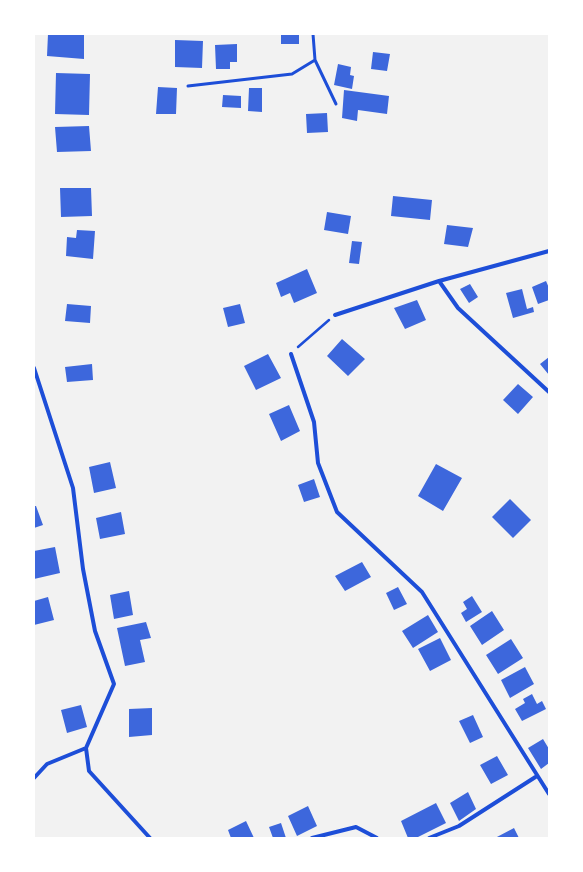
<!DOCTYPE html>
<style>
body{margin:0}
#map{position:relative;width:583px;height:872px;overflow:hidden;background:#f2f2f2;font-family:Roboto,sans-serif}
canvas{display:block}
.frame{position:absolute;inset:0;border:35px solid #fff;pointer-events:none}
</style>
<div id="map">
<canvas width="583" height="872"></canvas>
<div class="frame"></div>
</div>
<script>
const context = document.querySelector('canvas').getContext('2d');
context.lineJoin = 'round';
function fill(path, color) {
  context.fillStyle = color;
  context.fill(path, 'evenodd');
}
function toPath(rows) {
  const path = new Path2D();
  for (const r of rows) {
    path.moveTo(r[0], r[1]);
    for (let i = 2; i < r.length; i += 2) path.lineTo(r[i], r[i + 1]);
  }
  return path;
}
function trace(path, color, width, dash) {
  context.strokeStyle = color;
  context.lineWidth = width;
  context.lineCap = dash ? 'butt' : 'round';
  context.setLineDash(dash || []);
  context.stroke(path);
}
const building = toPath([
 [48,34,84,34,84,59,47,56],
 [281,34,299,34,299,44,281,44],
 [175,40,203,41,202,68,175,67],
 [237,44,237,62,230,62,230,69,216,69,215,45],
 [373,52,390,54,387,71,371,69],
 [338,64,351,67,350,75,354,76,352,89,334,85],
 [56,73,90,74,89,115,55,114],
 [158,87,177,88,176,114,156,114],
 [249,88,262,88,262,112,248,111],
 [344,90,389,96,387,114,358,110,357,121,342,118],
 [223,95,241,96,241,108,222,107],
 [327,113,328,132,307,133,306,114],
 [89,126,91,151,57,152,55,127],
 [60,188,91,188,92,216,61,217],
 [393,196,432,200,430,220,391,216],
 [327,212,351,216,348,234,324,230],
 [447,225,473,228,468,247,444,244],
 [77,230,95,231,93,259,66,256,67,237,76,238],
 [352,241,362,242,359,264,349,263],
 [307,269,317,293,294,303,290,293,281,297,276,283],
 [546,281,549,288,549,300,538,304,532,287],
 [470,284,478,297,469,303,460,289],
 [522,289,527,309,533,307,534,312,513,318,506,293],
 [417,300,426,320,405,329,394,308],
 [67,304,91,306,90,323,65,321],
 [240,304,245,323,228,327,223,308],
 [342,339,365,359,348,376,327,356],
 [268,354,281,378,256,390,244,366],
 [549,357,549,375,540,364],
 [92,364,93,380,67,382,65,367],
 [518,384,533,397,518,414,503,400],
 [289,405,300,431,281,441,269,414],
 [110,462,116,488,94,493,89,467],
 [436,464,462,478,443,511,418,496],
 [314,479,320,497,304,502,298,485],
 [510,499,531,520,513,538,492,517],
 [34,506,36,506,43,525,34,528],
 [121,512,125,534,100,539,96,518],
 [55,547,60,573,34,579,34,551],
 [362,562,371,577,345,591,335,576],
 [398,587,407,604,394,610,386,593],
 [129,591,133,615,114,619,110,595],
 [472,596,482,612,466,622,461,613,467,609,463,602],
 [48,597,54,620,34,625,34,601],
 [492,611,504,630,482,645,470,626],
 [428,615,438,632,413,648,402,631],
 [146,622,151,638,140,640,145,662,125,666,117,628],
 [440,638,451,660,430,671,418,649],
 [511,639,523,658,498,674,486,655],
 [525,667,534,684,510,698,501,680],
 [532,694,537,704,542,701,546,709,522,721,515,709,525,703,523,699],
 [81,705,87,727,67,733,61,710],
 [152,708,152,735,129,737,129,709],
 [473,715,483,737,470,743,459,721],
 [543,739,549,749,549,763,541,769,528,748],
 [497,756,508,775,491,784,480,765],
 [468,792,476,809,459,821,450,803],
 [436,803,446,823,416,838,408,838,401,821],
 [308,806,317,826,297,836,288,816],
 [246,821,254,838,231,838,228,830],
 [281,823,286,838,273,838,269,827],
 [514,828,519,838,495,838]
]);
const path = toPath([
 [298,347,329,320]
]);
const service = toPath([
 [313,34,315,60,336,104],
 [188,86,292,74,315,60]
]);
const minor = toPath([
 [439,281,458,308,549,392],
 [335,315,439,281,549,251],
 [291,354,314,422,318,463,337,512,422,592,549,794],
 [34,368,73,488,83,569,95,631,114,684,86,748,89,771,150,838],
 [34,778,47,764,86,748],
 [312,838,356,827,377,838],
 [429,838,459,826,537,776]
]);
fill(building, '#3d67dc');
trace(path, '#1d4ed8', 2.5);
trace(service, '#1d4ed8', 3);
trace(minor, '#1d4ed8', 4);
</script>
